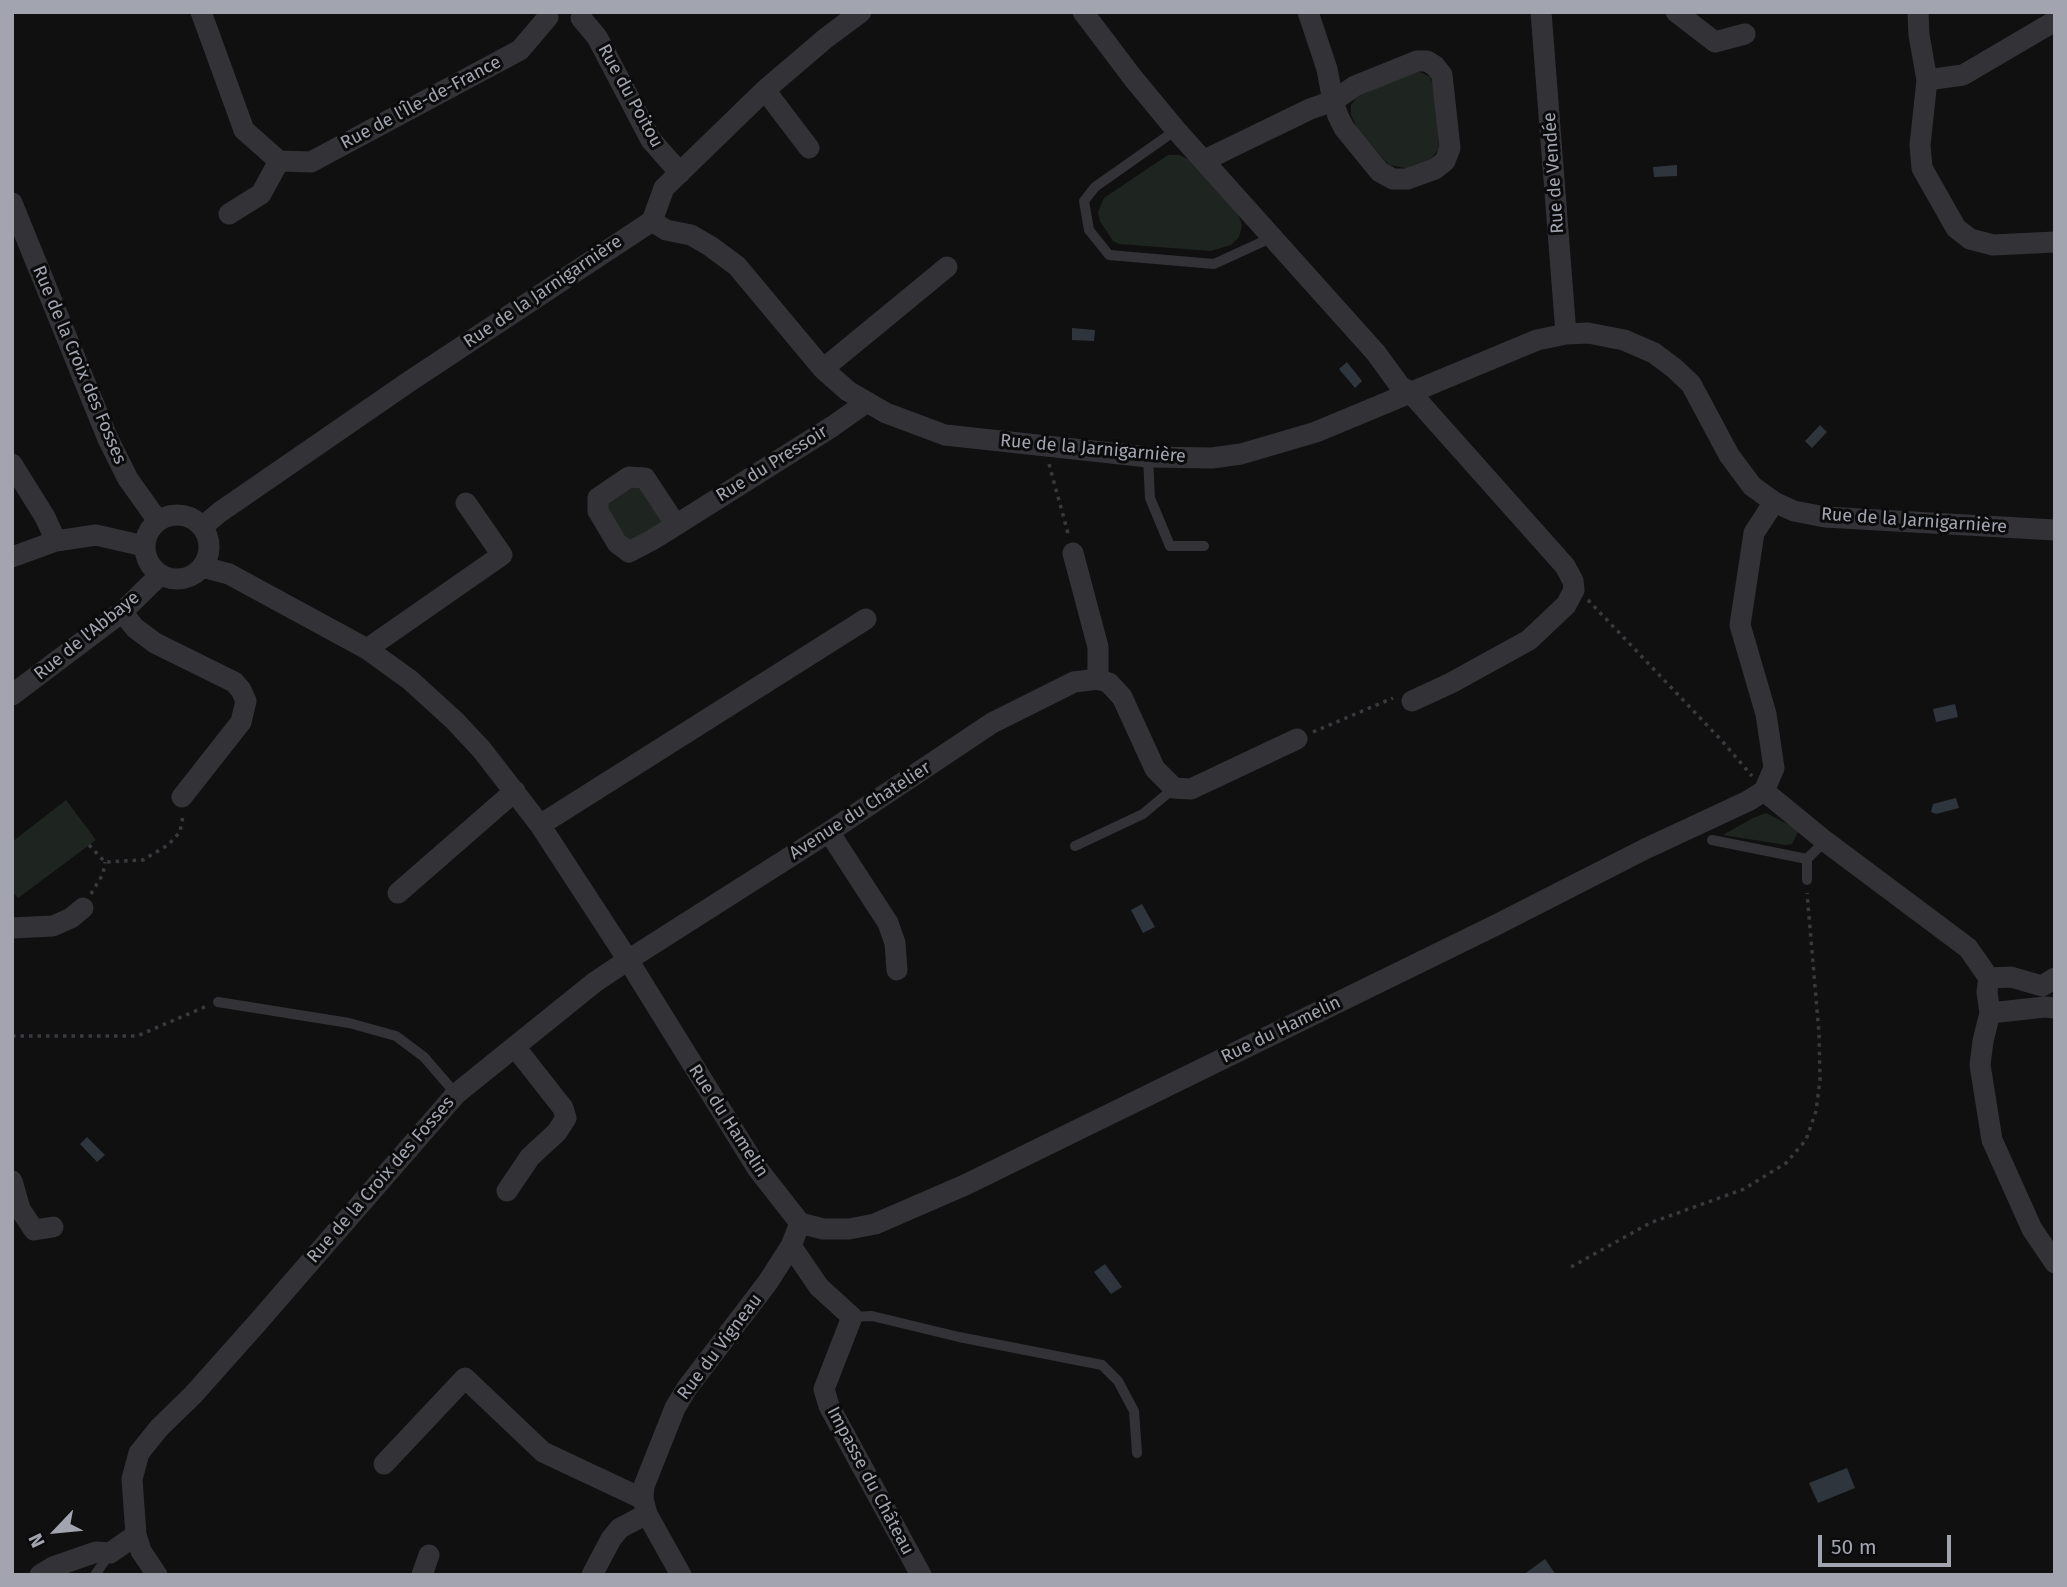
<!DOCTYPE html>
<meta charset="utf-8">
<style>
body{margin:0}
#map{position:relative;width:2067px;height:1587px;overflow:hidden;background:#101011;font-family:"Fira Sans",sans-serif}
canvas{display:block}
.frame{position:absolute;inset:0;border:14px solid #a2a5b0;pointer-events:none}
.north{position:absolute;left:21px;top:1496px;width:70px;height:70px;-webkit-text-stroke:5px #0b0b0c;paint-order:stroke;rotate:244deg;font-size:19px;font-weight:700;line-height:28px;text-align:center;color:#a2a5b0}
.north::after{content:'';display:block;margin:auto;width:24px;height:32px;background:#a2a5b0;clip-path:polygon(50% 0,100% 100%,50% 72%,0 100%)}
.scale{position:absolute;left:1818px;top:1535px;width:133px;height:32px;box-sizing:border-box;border:4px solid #a2a5b0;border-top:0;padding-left:9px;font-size:21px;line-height:24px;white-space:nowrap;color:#a2a5b0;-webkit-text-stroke:5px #0b0b0c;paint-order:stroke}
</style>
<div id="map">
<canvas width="2067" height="1587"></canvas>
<div class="frame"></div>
<div class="north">N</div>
<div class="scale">50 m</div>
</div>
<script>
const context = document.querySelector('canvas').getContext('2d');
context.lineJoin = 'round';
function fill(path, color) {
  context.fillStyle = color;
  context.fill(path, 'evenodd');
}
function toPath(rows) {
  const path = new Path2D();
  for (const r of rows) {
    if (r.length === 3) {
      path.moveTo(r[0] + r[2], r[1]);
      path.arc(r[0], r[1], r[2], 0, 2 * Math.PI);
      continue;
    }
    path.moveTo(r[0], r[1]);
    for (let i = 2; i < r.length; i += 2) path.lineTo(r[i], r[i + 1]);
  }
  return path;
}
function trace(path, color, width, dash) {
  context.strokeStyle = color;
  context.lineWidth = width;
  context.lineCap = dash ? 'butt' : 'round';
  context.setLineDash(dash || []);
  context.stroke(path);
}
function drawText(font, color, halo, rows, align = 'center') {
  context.font = font + ' "Fira Sans",sans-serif';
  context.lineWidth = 6;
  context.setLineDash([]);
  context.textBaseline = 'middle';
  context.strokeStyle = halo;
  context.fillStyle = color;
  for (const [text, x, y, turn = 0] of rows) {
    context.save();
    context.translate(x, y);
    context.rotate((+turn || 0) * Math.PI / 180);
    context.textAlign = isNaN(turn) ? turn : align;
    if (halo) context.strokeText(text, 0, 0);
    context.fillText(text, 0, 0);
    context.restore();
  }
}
const green = toPath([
 [1417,71,1429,76,1435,87,1439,149,1428,162,1410,169,1389,165,1357,128,1351,115,1351,105,1357,97,1408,73],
 [1168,155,1179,155,1190,160,1238,214,1242,225,1239,237,1231,245,1211,251,1119,244,1113,241,1100,221,1098,212,1104,198],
 [636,483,662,522,635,541,627,539,606,510,607,501],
 [66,800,96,840,18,898,12,891,12,842],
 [1766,813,1799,830,1792,844,1786,845,1723,835,1753,818]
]);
const water = toPath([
 [1677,165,1677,176,1654,177,1653,167],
 [1072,328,1095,330,1094,341,1072,340],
 [1347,362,1362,381,1355,388,1339,369],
 [1820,425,1827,432,1812,448,1805,441],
 [1955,704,1958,717,1936,722,1933,709],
 [1956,798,1959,808,1936,814,1931,812,1933,804],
 [1142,904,1155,927,1143,933,1131,910],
 [87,1137,105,1155,97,1162,80,1144],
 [1105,1264,1122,1287,1111,1294,1094,1272],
 [1847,1468,1855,1488,1818,1503,1809,1483],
 [1545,1559,1556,1575,1523,1575]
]);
const path = toPath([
 [1049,464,1069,537],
 [1588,600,1723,742,1752,776],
 [1313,732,1393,698],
 [89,845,105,862,143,860,168,845,180,832,183,816],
 [91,894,103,874,105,862],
 [12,1036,137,1036,207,1006],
 [1571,1267,1650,1223,1744,1189,1786,1163,1806,1140,1816,1111,1820,1080,1819,1033,1807,893]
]);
const service = toPath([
 [1176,130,1095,187,1084,201,1089,230,1109,255,1214,264,1273,237],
 [1148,457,1150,498,1170,546,1204,546],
 [1712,840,1807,859,1825,841],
 [1075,846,1143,814,1174,788],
 [1807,859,1807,880],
 [218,1002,349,1023,396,1036,424,1057,456,1094],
 [852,1317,872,1316,959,1337,1102,1365,1118,1381,1134,1411,1137,1453],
 [95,1575,110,1553]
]);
const minor = toPath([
 [201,12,244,130,279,161,311,162,520,50,548,17],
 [1083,12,1133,78,1176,130,1376,353,1400,386,1410,392,1565,566,1573,581,1574,590,1566,605,1529,640,1451,683,1412,701],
 [1541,12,1566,334],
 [1676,12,1715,42,1745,34],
 [1918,12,1919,35,1927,80,1920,145,1922,168,1956,228,1970,239,1993,245,2055,242],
 [581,18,597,37,651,140,680,173],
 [1927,80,1963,75,2055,21],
 [765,90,809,148],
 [1205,160,1310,109,1333,101,1355,86,1417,61,1427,61,1435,66,1442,75,1450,148,1445,161,1435,169,1407,179,1393,179,1380,172,1344,128,1338,116,1333,101,1327,69,1308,12],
 [12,203,108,439,128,479,158,521],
 [229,214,261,194,279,161],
 [652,221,666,230,691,235,710,246,737,266,823,369,848,391,886,413,945,435,1148,457,1212,458,1241,454,1316,432,1537,340,1566,334,1588,333,1624,340,1654,353,1674,368,1691,384,1729,455,1752,486,1774,502,1794,511,1825,517,2055,530],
 [652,221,664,188,765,90,826,38,861,12],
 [823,369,947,267],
 [12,464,45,517,56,541,96,535,144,546],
 [177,547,32],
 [676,525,645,478,629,477,598,498,598,511,617,543,629,552,652,540,676,525,833,426,867,402],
 [202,527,220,512,410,381,652,221],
 [1073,553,1098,647,1098,679],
 [12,557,56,541],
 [122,612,135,628,155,643,234,682,241,690,246,701,241,722,182,797],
 [367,649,502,555,466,503],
 [12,695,122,612,160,575],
 [1297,739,1191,789,1174,788,1155,769,1122,697,1109,683,1098,679,1074,682,992,723,829,832,628,960,757,1168,800,1223,823,1229,849,1229,875,1224,965,1185,1496,925,1645,849,1748,801,1764,791,1774,768,1766,714,1740,625,1754,533,1774,502],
 [1764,791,1825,841,1968,948,1989,978],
 [540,825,866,619],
 [829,832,888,923,895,943,897,970],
 [398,893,515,791],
 [12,928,53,926,71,918,83,908],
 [1989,978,1987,992,1990,1013,1983,1041,1980,1065,1992,1140,2032,1229,2055,1263],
 [1989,978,2011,977,2042,986,2055,978],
 [1990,1013,2045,1007,2055,1008],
 [12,1181,20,1209,34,1230,53,1227],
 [507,1191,530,1157,557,1132,566,1118,563,1108,515,1047],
 [791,1246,819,1287,852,1317,824,1389,829,1406,921,1575],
 [384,1464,465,1378,543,1452,643,1499],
 [647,1514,681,1575],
 [40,1575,53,1567,96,1552,110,1553,136,1535],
 [157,1575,141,1551,136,1535,132,1479,139,1453,159,1428,193,1395,258,1322,456,1094,595,982,628,960,540,825,482,750,455,721,410,680,367,649,229,574,203,567],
 [422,1575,429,1555],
 [592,1575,611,1539,620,1528,647,1514,643,1499,644,1486,675,1408,687,1388,768,1282,791,1246,800,1223]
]);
const streetNames = [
 ["Rue du Poitou",630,96,61],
 ["Rue de l'Île-de-France",421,103,-28],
 ["Rue de Vendée",1554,173,-94],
 ["Rue de la Jarnigarnière",543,292,-34],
 ["Rue de la Croix des Fosses",79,365,67],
 ["Rue de la Jarnigarnière",1093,449,5],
 ["Rue du Pressoir",772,464,-32],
 ["Rue de la Jarnigarnière",1914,521,4],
 ["Rue de l'Abbaye",87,636,-39],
 ["Avenue du Chatelier",860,811,-33],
 ["Rue du Hamelin",1281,1030,-26],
 ["Rue du Hamelin",728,1121,57],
 ["Rue de la Croix des Fosses",381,1180,-49],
 ["Rue du Vigneau",720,1347,-53],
 ["Impasse du Château",870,1481,62]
];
fill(green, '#1e2520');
fill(water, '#2e353c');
trace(path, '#393a3e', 3.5, [3.5, 5]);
trace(service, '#333337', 10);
trace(minor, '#333337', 21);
drawText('18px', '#a2a5b0', '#0b0b0c', streetNames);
</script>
